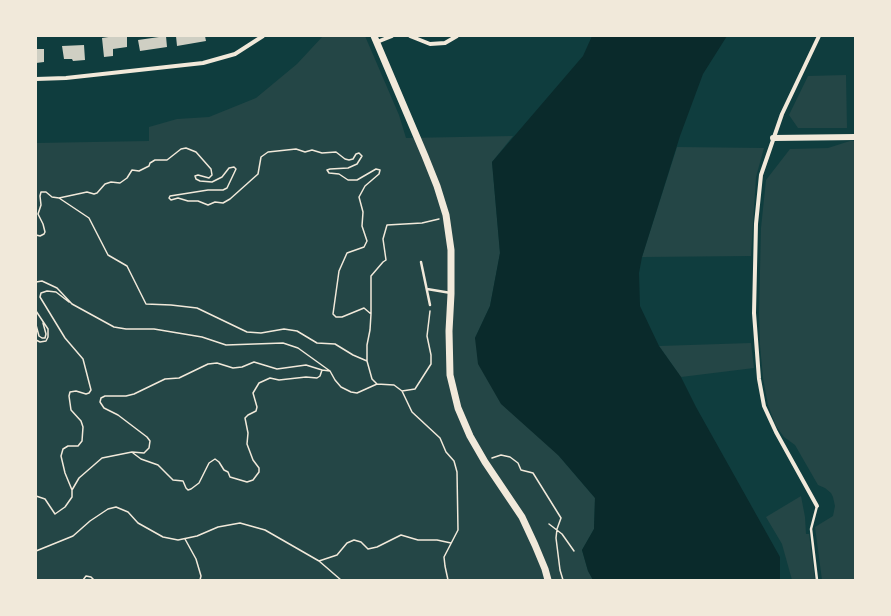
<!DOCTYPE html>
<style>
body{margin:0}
#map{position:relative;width:891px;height:616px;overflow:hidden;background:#0f3d3e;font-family:Ubuntu,sans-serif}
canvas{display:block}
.frame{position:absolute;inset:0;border:37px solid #f1e9da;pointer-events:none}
</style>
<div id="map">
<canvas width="891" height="616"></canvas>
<div class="frame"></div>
</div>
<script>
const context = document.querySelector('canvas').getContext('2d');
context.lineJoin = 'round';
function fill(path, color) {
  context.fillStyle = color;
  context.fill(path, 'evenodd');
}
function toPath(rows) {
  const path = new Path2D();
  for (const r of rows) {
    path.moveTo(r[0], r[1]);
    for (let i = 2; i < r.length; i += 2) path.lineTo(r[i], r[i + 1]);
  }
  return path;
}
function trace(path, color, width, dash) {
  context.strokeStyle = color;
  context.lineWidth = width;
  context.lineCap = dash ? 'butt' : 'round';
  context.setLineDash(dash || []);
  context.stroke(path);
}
const green = toPath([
 [323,36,365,36,399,115,406,138,513,136,492,162,500,253,490,306,475,338,559,456,595,498,594,529,582,550,588,571,593,580,36,580,36,143,149,141,149,127,177,119,209,117,256,98,297,64],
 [846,75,847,128,798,128,789,115,808,76],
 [850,141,855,141,855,580,822,580,815,527,833,516,835,506,833,497,831,493,825,488,818,485,795,445,784,437,776,426,768,405,763,378,760,345,759,313,761,228,766,180,790,149,828,148],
 [677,147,764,148,756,177,751,256,642,257],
 [751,343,754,368,681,377,659,346],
 [801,496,805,517,806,534,809,534,815,580,792,580,782,544,766,517]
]);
const water = toPath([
 [592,36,727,36,703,74,680,136,642,257,639,273,640,306,659,346,681,377,696,407,780,557,780,580,593,580,588,571,582,550,594,529,595,498,559,456,501,404,478,364,475,338,490,306,500,253,492,162,583,56]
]);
const building = toPath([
 [115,36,127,36,127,47,113,49,113,56,104,57,102,38],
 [166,36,167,47,140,51,138,40],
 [176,36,205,36,206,41,177,46],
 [84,45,85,60,73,61,72,59,64,59,62,46],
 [36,49,44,49,44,62,36,63]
]);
const path = toPath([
 [59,198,87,192,94,194,97,193,105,184,111,182,120,183,127,178,132,170,139,171,149,166,150,163,155,160,167,160,181,149,186,148,196,152,211,169,212,175,209,178,198,175,195,176,196,179,200,181,212,182,222,177,229,168,234,167,236,169,227,188,223,190,208,190,170,196,169,198,171,200,178,198,188,201,198,201,208,205,215,202,223,203,230,199,258,174,261,157,268,152,296,149,305,152,312,150,322,153,336,152,345,159,349,160,353,159,356,154,359,153,362,156,357,164,348,168,330,169,327,170,329,173,339,174,348,180,357,180,376,169,380,170,379,174,365,186,359,197,363,212,362,226,367,241,364,247,347,253,339,271,333,314,336,317,342,317,364,308,371,314,370,330,367,345,367,361],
 [36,235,40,236,44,234,45,232,43,224,38,214,41,205,40,196,41,192,46,192,52,197,59,198,89,218,108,255,127,266,146,304,171,305,197,308,247,332,261,333,284,329,297,331,317,343,335,344,353,355,367,361,372,379,377,384,394,385,402,391,412,412,440,438,446,452,454,461,457,472,458,530,444,557,445,566,448,580],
 [36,282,42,281,57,288,72,304,114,327,126,329,154,329,202,337,226,345,283,343,298,348,330,371,335,380,341,387,351,392,357,393,377,384],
 [36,311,48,329,48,337,46,341,40,342,36,340],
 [371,314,371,276,383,262,386,260,383,239,387,225,422,223,439,219],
 [36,325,39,336,42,338,45,338,46,334,43,323],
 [402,391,415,389,431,364,431,355,427,336,430,311],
 [133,453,141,459,158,465,173,480,183,481,186,488,188,490,191,489,199,483,209,463,215,459,219,462,224,470,228,472,230,477,247,482,253,480,259,472,259,468,253,460,247,444,248,433,245,418,248,415,256,411,257,407,253,393,259,383,270,378,279,380,306,377,317,378,320,376,322,370],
 [492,458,501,455,510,457,518,463,521,470,533,473,561,518,557,529,556,538,560,570,563,580],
 [72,490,79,478,102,458,132,452,144,453,149,448,150,441,147,437,118,415,104,408,100,402,101,398,105,396,126,396,134,394,165,379,179,378,208,364,217,363,233,368,242,367,254,362,277,369,306,365,322,370,330,371],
 [36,496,45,499,55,514,65,507,72,497,72,490,65,473,61,456,63,449,68,446,78,446,82,441,83,427,81,421,71,410,69,396,70,392,76,391,86,394,89,393,91,390,83,359,65,338,40,297,41,293,47,291,56,292,69,302],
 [549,524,562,534,574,551],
 [185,539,196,559,201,576,200,580],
 [36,551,73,536,90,521,108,509,116,507,128,512,138,523,163,537,178,540,197,536,218,527,240,523,265,530,319,561,341,580],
 [319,561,337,555,347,543,354,540,361,542,368,549,377,547,401,535,418,540,437,540,451,543],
 [83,580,86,576,91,577,94,580]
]);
const service = toPath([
 [421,262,430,305],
 [427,289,451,293],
 [817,506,811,529,817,580]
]);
const minor = toPath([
 [410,36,430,44,445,43,457,36],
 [377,42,392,36],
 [36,79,66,78,203,63,235,54,263,36],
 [817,506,776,432,764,406,759,379,754,313,756,224,761,175,782,114,819,36]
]);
const tertiary = toPath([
 [773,138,855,137]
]);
const secondary = toPath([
 [374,36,425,156,437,186,446,215,451,250,451,294,449,331,450,375,458,408,470,436,485,462,522,517,535,545,545,569,548,580]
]);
fill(green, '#244646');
fill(water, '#0a2a2b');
fill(building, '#cfcfc3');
trace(path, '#f1e9da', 1.5);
trace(service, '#f1e9da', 2.5);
trace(minor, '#f1e9da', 4);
trace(tertiary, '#f1e9da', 6);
trace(secondary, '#f1e9da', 7);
</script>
